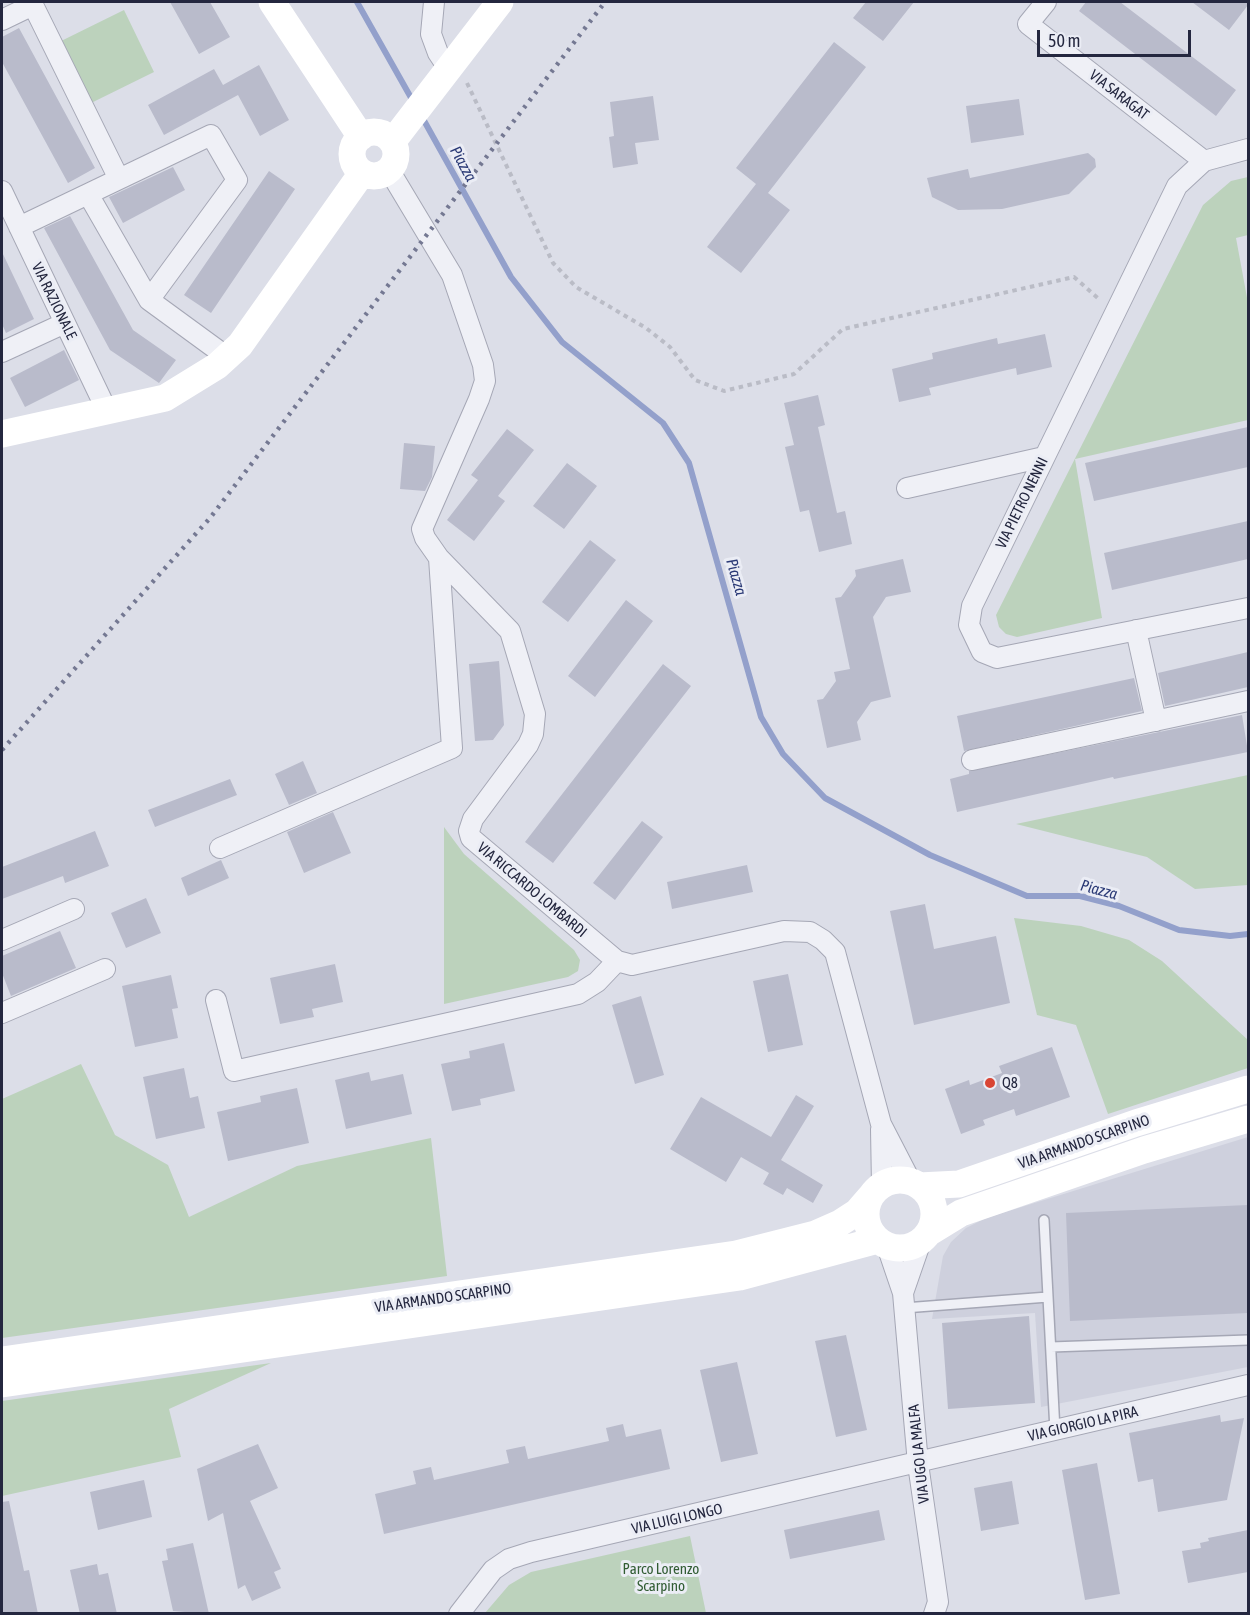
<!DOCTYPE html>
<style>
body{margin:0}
#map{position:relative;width:1250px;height:1615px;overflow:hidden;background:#dcdee8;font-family:"Asap Condensed",sans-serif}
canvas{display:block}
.frame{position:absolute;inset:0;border:3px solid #24273f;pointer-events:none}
.scale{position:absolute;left:1037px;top:30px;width:154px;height:27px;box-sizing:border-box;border:3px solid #24273f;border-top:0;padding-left:8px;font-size:18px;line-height:21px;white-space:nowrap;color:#24273f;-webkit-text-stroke:4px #ebedf5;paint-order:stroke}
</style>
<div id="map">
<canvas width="1250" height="1615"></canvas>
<div class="frame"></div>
<div class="scale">50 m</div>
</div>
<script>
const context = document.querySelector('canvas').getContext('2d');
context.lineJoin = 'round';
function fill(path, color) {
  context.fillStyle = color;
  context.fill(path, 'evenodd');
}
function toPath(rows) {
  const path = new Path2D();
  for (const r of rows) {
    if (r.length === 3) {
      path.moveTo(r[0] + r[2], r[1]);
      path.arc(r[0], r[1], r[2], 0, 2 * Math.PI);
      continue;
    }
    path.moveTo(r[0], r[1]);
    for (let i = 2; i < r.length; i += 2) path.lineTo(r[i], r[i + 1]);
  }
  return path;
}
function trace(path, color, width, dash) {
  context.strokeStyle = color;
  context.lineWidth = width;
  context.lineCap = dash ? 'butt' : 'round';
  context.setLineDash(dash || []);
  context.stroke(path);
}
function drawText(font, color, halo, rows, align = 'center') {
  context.font = font + ' "Asap Condensed",sans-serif';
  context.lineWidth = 6;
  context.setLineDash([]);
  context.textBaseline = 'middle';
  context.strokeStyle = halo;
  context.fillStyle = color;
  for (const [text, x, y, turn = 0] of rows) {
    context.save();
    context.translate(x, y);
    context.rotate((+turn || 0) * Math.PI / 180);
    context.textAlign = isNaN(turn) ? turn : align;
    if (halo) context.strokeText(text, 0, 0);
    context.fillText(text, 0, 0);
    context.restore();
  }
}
const built = toPath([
 [1248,1137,1248,1367,1041,1407,1035,1313,932,1319,943,1256,951,1242,966,1228,986,1218]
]);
const green = toPath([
 [124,10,154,72,83,107,53,45],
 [1248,177,1248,235,1236,238,1248,303,1248,420,1075,459,1102,618,1017,637,1006,634,999,627,996,615,1203,205,1231,181],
 [1248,775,1248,885,1195,889,1147,857,1016,824],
 [444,827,464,854,574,950,580,960,578,971,568,977,444,1004],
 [1014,918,1081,926,1129,940,1162,961,1248,1040,1248,1068,1108,1114,1076,1025,1037,1015],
 [81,1064,115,1135,168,1165,189,1217,297,1166,431,1138,447,1276,2,1338,2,1099],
 [271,1363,169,1409,181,1457,2,1496,2,1401],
 [690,1536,706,1613,485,1613,509,1585,531,1572]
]);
const stream = toPath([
 [357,2,414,103],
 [422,117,511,277,562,342,663,423,689,463,761,717,783,754,825,798,930,855,1027,896,1080,896,1119,906,1179,930,1230,936,1248,934]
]);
const building = toPath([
 [170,2,210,2,230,37,199,54],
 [866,2,914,2,883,41,853,18],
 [1086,2,1120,2,1236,90,1216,116,1079,11],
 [1192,2,1248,2,1248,5,1229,30],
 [19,28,95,168,68,183,2,62,2,37],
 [834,42,866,67,768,193,790,210,741,273,707,247,756,184,736,168],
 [259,65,289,120,260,136,238,95,164,135,148,105,214,69,223,85],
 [653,96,659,140,635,143,638,164,613,168,609,137,614,136,610,102],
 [1019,99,1024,135,971,143,966,106],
 [1088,153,1095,159,1096,167,1069,194,1002,209,958,210,932,197,927,178,968,169,970,178],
 [173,167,185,190,123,223,109,197],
 [269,171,295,189,211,313,184,295],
 [70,216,133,330,176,360,159,383,110,350,44,228],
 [2,252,34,319,6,333,2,324],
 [1045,334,1052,367,1017,375,1016,368,929,388,931,395,899,402,892,369,933,359,932,353,997,338,998,344],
 [64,350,79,380,25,407,10,378],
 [818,395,825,425,818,427,837,513,845,511,852,544,819,552,809,510,800,512,785,447,794,445,784,403],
 [1248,427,1248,467,1094,501,1085,463],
 [507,429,534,450,498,496,505,501,474,541,447,520,478,480,471,475],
 [404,443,435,446,432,477,425,491,400,489],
 [567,463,597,486,564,529,533,506],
 [1248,521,1248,559,1112,590,1104,553],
 [590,540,616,560,568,622,542,602],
 [903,559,911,592,886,597,873,617,891,697,871,702,857,722,861,740,827,748,817,700,823,699,836,681,834,672,850,669,835,598,841,597,856,576,855,570],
 [626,600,653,621,595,697,568,676],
 [1248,652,1248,687,1165,706,1158,673],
 [499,661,504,725,493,740,475,741,469,664],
 [663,664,691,686,553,863,525,842],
 [1134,678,1142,711,964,751,957,716],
 [1242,715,1248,752,1114,779,1113,777,957,812,950,779,969,774,969,771],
 [303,761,317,793,289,805,275,774],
 [230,779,237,795,155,827,148,810],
 [333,812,351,853,304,873,287,832],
 [642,821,663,837,615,900,593,883],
 [95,831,109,866,65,883,63,876,2,899,2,867],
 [221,860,229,878,188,896,181,878],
 [747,865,753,892,672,909,667,882],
 [146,898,161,933,126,948,111,913],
 [925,904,934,949,996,936,1010,1003,914,1025,890,911],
 [60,931,76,968,11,996,2,973,2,956],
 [335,964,343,1002,312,1009,314,1017,280,1024,270,978],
 [788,974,803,1045,768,1052,753,981],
 [171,975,178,1008,172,1009,178,1038,135,1047,122,986],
 [641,996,664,1075,635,1084,612,1005],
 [504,1043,515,1091,480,1099,481,1105,452,1111,441,1064,470,1058,469,1051],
 [1052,1047,1070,1097,1016,1116,1014,1109,983,1120,985,1125,961,1134,945,1089,969,1080,970,1085,1002,1073,999,1066],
 [184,1068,190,1098,198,1096,205,1128,156,1139,143,1077],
 [369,1072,371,1081,403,1074,412,1114,346,1129,335,1080],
 [297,1088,309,1143,228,1161,217,1112,261,1102,260,1096],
 [796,1095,814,1106,781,1160,823,1185,813,1203,787,1188,783,1195,763,1184,769,1173,741,1157,726,1182,670,1149,701,1097,771,1137],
 [1248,1205,1248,1313,1070,1321,1066,1213],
 [1029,1316,1035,1403,948,1409,942,1323],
 [846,1335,867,1430,836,1437,815,1341],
 [737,1362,758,1454,721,1462,700,1370],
 [1220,1415,1221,1422,1244,1418,1227,1500,1158,1512,1153,1479,1138,1482,1129,1433],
 [623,1424,626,1437,661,1429,670,1469,384,1534,375,1494,416,1484,413,1471,431,1467,434,1480,509,1463,506,1450,525,1446,528,1459,609,1441,606,1428],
 [258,1444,278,1488,250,1501,281,1569,274,1572,281,1588,252,1601,245,1585,238,1589,223,1513,208,1521,197,1469],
 [1097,1463,1120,1594,1085,1600,1062,1470],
 [144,1480,152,1517,98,1530,90,1492],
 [1012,1481,1019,1524,981,1531,974,1488],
 [9,1501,24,1571,29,1570,38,1614,2,1614,2,1502],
 [879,1510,885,1540,790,1559,784,1530],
 [1248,1530,1248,1572,1188,1583,1182,1551,1201,1548,1200,1543,1209,1541,1208,1538],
 [193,1543,209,1614,173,1611,162,1561,168,1560,166,1549],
 [97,1564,99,1575,108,1573,117,1614,80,1614,70,1570]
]);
const path = toPath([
 [467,83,553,263,576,287,646,328,670,347,695,380,724,391,794,374,843,329,1074,277,1100,300]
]);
const lane = toPath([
 [1044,1220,1055,1431],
 [904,1308,1048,1297],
 [1051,1347,1248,1340]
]);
const street = toPath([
 [434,2,431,34,438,53,448,68],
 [1046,2,1028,24,1204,161],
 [2,20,33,5,119,179],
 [1248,149,1204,161,1177,186,972,606,969,625,982,652,997,658,1248,608],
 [389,170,452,275,483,365,485,381,479,399,422,529,425,538,439,558,510,631,535,714,533,734,528,745,473,819,469,831,471,838,617,961,632,965,784,931,810,932,823,940,835,952,881,1124,911,1182],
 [2,191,107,411],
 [88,194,149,300,227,357],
 [19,227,211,135,237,180,149,300],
 [2,352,65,323],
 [907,488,1044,457],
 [1136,630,1156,721],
 [972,760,1248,701],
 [220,848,452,748,439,558],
 [2,940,74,909],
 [216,1000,234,1071,578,994,597,982,617,961],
 [2,1013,105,969],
 [881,1129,882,1186],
 [887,1246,903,1293,918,1464,938,1602,934,1614],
 [903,1293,921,1241],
 [459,1614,493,1570,509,1559,531,1552,1248,1385]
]);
const secondary = toPath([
 [272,2,361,137],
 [374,154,22],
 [393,141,500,2],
 [2,434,165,398,217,366,240,345,362,173],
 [900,1214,34],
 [919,1186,959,1184,1136,1123,1248,1089],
 [930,1232,961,1213,1144,1150,1248,1119],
 [2,1360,736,1254,815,1234,840,1223,857,1212,870,1197],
 [2,1384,740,1277,878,1240]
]);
const rail = toPath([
 [2,750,210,518,605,2]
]);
const markers = [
 [990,1083,6,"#d94534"]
];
const streetNames = [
 ["VIA SARAGAT",1119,95,38],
 ["VIA RAZIONALE",54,301,64],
 ["VIA PIETRO NENNI",1022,503,-64],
 ["VIA RICCARDO LOMBARDI",532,890,40],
 ["VIA ARMANDO SCARPINO",1084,1142,-19],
 ["VIA ARMANDO SCARPINO",443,1298,-8],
 ["VIA GIORGIO LA PIRA",1083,1424,-13],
 ["VIA UGO LA MALFA",919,1454,-96],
 ["VIA LUIGI LONGO",677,1519,-13]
];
const poiNames = [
 ["Q8",1002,1083]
];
const parkNames = [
 ["Parco Lorenzo",661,1569],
 ["Scarpino",661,1586]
];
const waterNames = [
 ["Piazza",463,164,61],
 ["Piazza",736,577,74],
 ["Piazza",1099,890,15]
];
fill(built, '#ced0dd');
fill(green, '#bcd2bc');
trace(stream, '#93a0cb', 6);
fill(building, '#b9bbcb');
trace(lane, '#a5a7b5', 12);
trace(street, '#a5a7b5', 22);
trace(path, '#babcc6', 4, [4.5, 4.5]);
trace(lane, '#eff0f6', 9);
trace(street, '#eff0f6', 20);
trace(secondary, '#fff', 27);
trace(rail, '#747892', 4.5, [3, 6]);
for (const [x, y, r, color] of markers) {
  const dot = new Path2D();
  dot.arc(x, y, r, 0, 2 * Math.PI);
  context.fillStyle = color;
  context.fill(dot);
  trace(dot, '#ebedf5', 2);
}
drawText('15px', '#24273f', '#ebedf5', streetNames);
drawText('15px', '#24273f', '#ebedf5', poiNames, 'left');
drawText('15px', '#315c33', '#ebedf5', parkNames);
drawText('italic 16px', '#2b3a76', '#ebedf5', waterNames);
</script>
